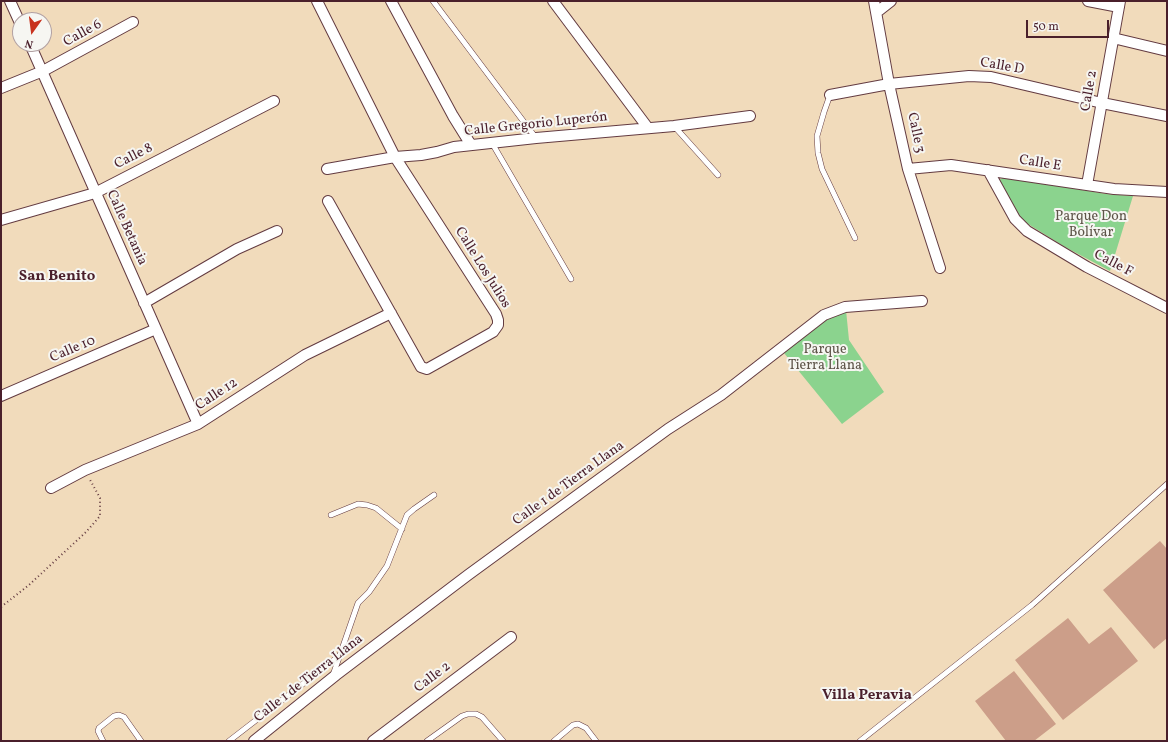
<!DOCTYPE html>
<meta charset="utf-8">
<style>
body{margin:0}
#map{position:relative;width:1168px;height:742px;overflow:hidden;background:#f1dbbb;font-family:Vollkorn,serif}
canvas{display:block}
.frame{position:absolute;inset:0;border:2px solid #4a1f2b;pointer-events:none}
.north{position:absolute;left:12px;top:12px;width:40px;height:40px;box-sizing:border-box;background:#f6f6f2;border:1px solid #b1a0a2;border-radius:50%;rotate:194deg;font-size:11px;font-weight:700;line-height:16px;text-align:center;color:#4a1f2b}
.north::after{content:'';display:block;margin:auto;width:14px;height:18px;background:#c8321e;clip-path:polygon(50% 0,100% 100%,50% 72%,0 100%)}
.scale{position:absolute;left:1026px;top:20px;width:83px;height:18px;box-sizing:border-box;border:2px solid #4a1f2b;border-top:0;padding-left:5px;font-size:12px;line-height:14px;white-space:nowrap;color:#4a1f2b;-webkit-text-stroke:3px #f6f6f2;paint-order:stroke}
</style>
<div id="map">
<canvas width="1168" height="742"></canvas>
<div class="frame"></div>
<div class="north">N</div>
<div class="scale">50 m</div>
</div>
<script>
const context = document.querySelector('canvas').getContext('2d');
context.lineJoin = 'round';
function fill(path, color) {
  context.fillStyle = color;
  context.fill(path, 'evenodd');
}
function toPath(rows) {
  const path = new Path2D();
  for (const r of rows) {
    path.moveTo(r[0], r[1]);
    for (let i = 2; i < r.length; i += 2) path.lineTo(r[i], r[i + 1]);
  }
  return path;
}
function trace(path, color, width, dash) {
  context.strokeStyle = color;
  context.lineWidth = width;
  context.lineCap = dash ? 'butt' : 'round';
  context.setLineDash(dash || []);
  context.stroke(path);
}
function drawText(font, color, halo, rows, align = 'center') {
  context.font = font + ' Vollkorn,serif';
  context.lineWidth = 4;
  context.setLineDash([]);
  context.textBaseline = 'middle';
  context.strokeStyle = halo;
  context.fillStyle = color;
  for (const [text, x, y, turn = 0] of rows) {
    context.save();
    context.translate(x, y);
    context.rotate((+turn || 0) * Math.PI / 180);
    context.textAlign = isNaN(turn) ? turn : align;
    if (halo) context.strokeText(text, 0, 0);
    context.fillText(text, 0, 0);
    context.restore();
  }
}
const green = toPath([
 [1004,177,1106,194,1133,196,1110,271,1065,247,1020,219,1001,186,999,180],
 [846,310,849,340,884,392,842,424,784,353,823,319]
]);
const building = toPath([
 [1160,541,1167,549,1167,638,1154,649,1103,590],
 [1068,618,1089,644,1111,627,1138,661,1063,720,1015,660],
 [1014,671,1056,724,1034,741,1006,741,975,701]
]);
const path = toPath([
 [1,607,29,585,86,532,100,516,100,498,89,478]
]);
const lane = toPath([
 [433,1,536,138],
 [830,95,824,112,817,136,818,153,822,169,855,238],
 [674,126,718,175],
 [492,143,571,279],
 [331,515,358,504,367,505,376,508,402,529],
 [333,675,358,603,369,592,387,566,407,515,414,509,434,495],
 [103,741,98,731,99,728,114,716,119,715,124,717,141,741],
 [229,741,339,656],
 [427,741,462,716,468,714,476,714,482,717,503,741],
 [554,741,573,725,578,724,586,728,596,741],
 [860,741,1032,605,1167,484]
]);
const street = toPath([
 [10,1,20,23],
 [317,1,395,157,496,314,498,320,498,325,493,332,427,369,421,367,328,201],
 [391,1,453,116,471,145],
 [553,1,648,128],
 [874,1,889,84,908,169,940,268],
 [1088,1,1119,7],
 [877,12,891,1],
 [1113,38,1167,51],
 [30,44,198,424],
 [1,88,43,71,133,22],
 [830,95,889,84,969,76,991,77,1102,103,1167,116],
 [327,169,395,157,421,155,437,152,454,147,536,138,674,126,750,116],
 [908,169,951,165,1114,189,1167,192],
 [988,170,1015,219,1027,231,1087,267,1167,308],
 [1087,185,1120,1],
 [1,220,95,193,274,101],
 [144,303,237,249,277,231],
 [1,396,156,329],
 [51,488,85,470,198,424,305,355,391,313],
 [254,741,336,675,468,575,668,429,721,395,824,315,845,307,922,301],
 [373,741,511,637]
]);
const streetNames = [
 ["Calle 6",83,34,-29],
 ["Calle D",1002,67,10],
 ["Calle 2",1090,91,-80],
 ["Calle Gregorio Luperón",536,125,-6],
 ["Calle 3",915,133,78],
 ["Calle 8",134,157,-27],
 ["Calle E",1040,164,9],
 ["Calle Betania",126,228,66],
 ["Calle F",1113,264,28],
 ["Calle Los Julios",482,268,58],
 ["Calle 10",73,350,-23],
 ["Calle 12",217,395,-33],
 ["Calle 1 de Tierra Llana",569,484,-36],
 ["Calle 2",433,678,-37],
 ["Calle 1 de Tierra Llana",309,679,-38]
];
const parkNames = [
 ["Parque Don",1091,217],
 ["Bolívar",1091,233],
 ["Parque",825,350],
 ["Tierra Llana",825,366]
];
const neighbourhoodNames = [
 ["San Benito",57,277],
 ["Villa Peravia",867,696]
];
fill(green, '#8bd38e');
fill(building, '#cc9e89');
trace(lane, '#633b41', 6);
trace(street, '#633b41', 12);
trace(path, '#633b41', 2, [1, 3]);
trace(lane, '#fff', 5);
trace(street, '#fff', 10);
drawText('14px', '#4a1f2b', '#f6f6f2', streetNames);
drawText('14px', '#5e5549', '#f6f6f2', parkNames);
drawText('bold 15px', '#4a1f2b', '#f6f6f2', neighbourhoodNames);
</script>
